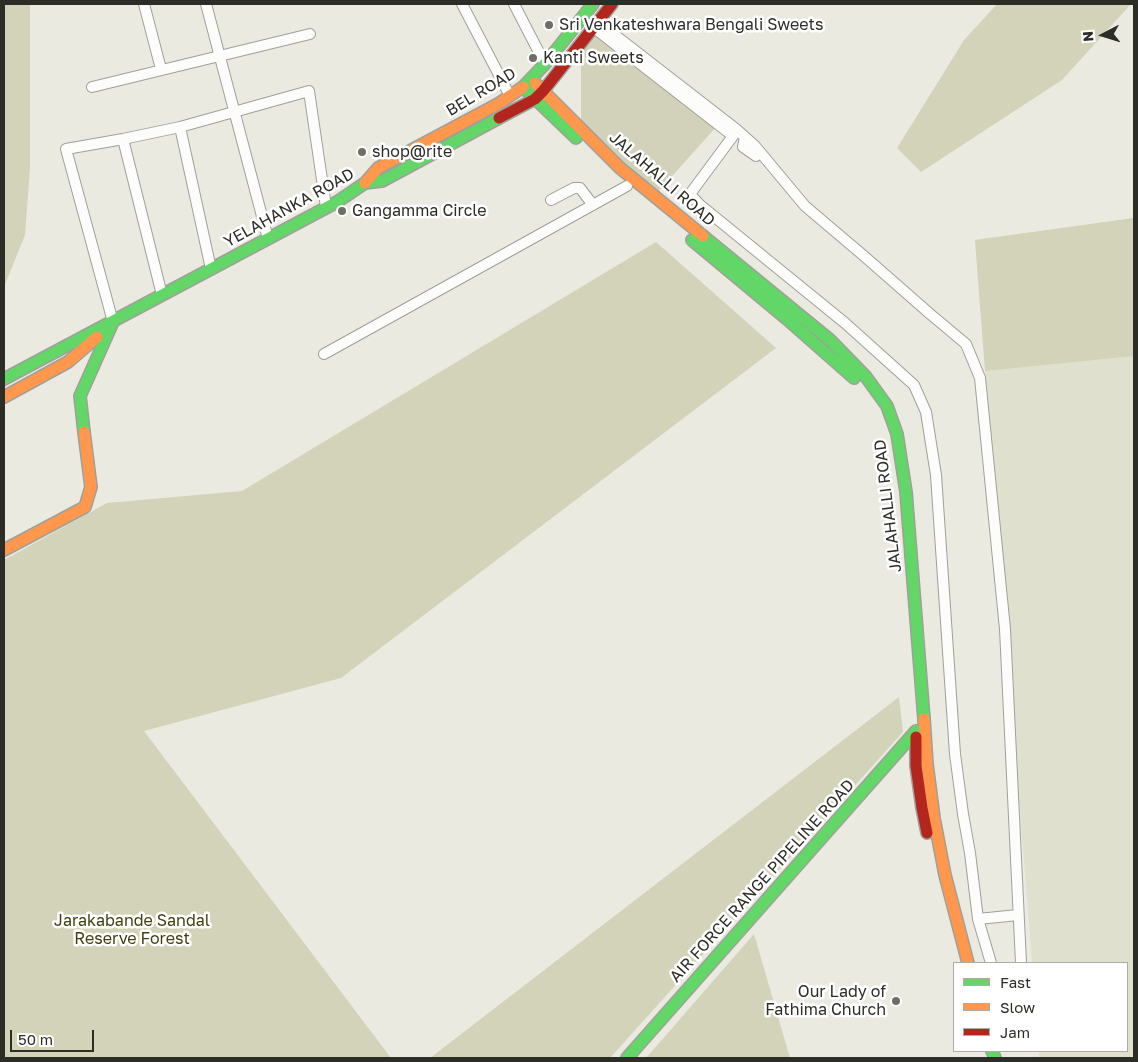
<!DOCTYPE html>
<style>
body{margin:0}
#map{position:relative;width:1138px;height:1062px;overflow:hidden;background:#eaeae1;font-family:"Golos Text",sans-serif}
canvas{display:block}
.frame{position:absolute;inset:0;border:5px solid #2d2d27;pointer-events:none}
.legend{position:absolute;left:953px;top:962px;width:175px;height:90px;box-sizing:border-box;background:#fff;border:1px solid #ababa9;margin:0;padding:6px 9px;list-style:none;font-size:15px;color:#2d2d27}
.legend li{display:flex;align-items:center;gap:10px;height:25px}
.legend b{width:25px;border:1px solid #ababa9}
.north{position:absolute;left:1078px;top:10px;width:50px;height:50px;-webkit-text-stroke:4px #fff;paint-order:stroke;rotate:265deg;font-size:14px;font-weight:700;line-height:20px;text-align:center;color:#2d2d27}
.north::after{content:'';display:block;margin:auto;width:18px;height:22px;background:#2d2d27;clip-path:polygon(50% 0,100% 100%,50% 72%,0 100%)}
.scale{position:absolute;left:10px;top:1030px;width:84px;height:22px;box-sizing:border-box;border:2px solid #2d2d27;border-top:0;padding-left:6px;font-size:15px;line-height:18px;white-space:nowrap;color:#2d2d27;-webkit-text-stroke:4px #fff;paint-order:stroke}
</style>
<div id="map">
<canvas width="1138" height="1062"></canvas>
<div class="frame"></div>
<ul class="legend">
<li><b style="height:6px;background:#63d668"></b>Fast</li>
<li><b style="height:6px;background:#ff974d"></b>Slow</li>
<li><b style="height:6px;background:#b3261e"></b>Jam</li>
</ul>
<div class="north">N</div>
<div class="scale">50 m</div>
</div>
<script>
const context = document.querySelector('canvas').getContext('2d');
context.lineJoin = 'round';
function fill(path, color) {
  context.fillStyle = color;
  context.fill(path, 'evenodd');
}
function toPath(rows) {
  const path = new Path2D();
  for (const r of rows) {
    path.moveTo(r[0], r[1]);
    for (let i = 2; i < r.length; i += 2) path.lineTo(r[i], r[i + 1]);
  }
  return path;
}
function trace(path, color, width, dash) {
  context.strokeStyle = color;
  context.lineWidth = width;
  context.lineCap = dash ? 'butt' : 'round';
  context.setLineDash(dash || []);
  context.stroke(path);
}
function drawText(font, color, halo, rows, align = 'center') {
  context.font = font + ' "Golos Text",sans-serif';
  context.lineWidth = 5;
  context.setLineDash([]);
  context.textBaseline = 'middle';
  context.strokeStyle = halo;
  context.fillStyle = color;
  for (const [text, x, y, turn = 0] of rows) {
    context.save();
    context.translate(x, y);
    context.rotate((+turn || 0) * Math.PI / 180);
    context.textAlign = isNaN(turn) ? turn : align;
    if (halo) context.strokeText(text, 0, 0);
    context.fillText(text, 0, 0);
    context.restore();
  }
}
const built = toPath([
 [1134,218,1134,1058,1039,1058,1039,1051,1127,1051,1127,963,1032,963,975,240]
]);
const green = toPath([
 [592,30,717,126,656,194,581,129,581,45]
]);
const forest = toPath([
 [4,4,30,4,30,168,25,235,4,287],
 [997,4,1131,4,1062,80,921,172,897,148,964,40],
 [1134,218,1134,356,985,371,975,240],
 [656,242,776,348,341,678,144,731,391,1058,4,1058,4,560,107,503,242,491],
 [899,697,903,732,610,1058,430,1058],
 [754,934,790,1058,646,1058]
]);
const street = toPath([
 [144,4,161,69],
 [206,4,268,239],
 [462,4,510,96],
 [514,4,545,64],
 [598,22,736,129,755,146,805,206,864,256,929,313,966,344,980,378,1005,629,1021,963],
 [593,27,733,136],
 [92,87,310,34],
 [736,129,733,136,690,194,700,205,845,323,914,385,926,412,936,475,955,754,963,814,970,853,978,919,991,963],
 [745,137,743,147,756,156],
 [551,200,574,188,580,188,593,205],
 [211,269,180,127,309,91,326,207],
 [162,295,123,139,180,127],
 [113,322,66,149,123,139],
 [324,354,627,186],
 [978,919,1018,915]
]);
const fast = toPath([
 [523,87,545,64,593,4],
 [527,91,576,138],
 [703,236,830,340,866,377,887,406,897,434,906,492,924,719],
 [692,240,787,319,854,378],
 [4,379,337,202,365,183,382,181,499,118],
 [84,432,80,396,113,322],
 [992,1051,995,1058],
 [627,1058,916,731,921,730]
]);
const slow = toPath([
 [535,83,620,168,703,236],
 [365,183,378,168,498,104,523,87],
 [4,397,68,362,97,337],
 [4,550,85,507,91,487,84,432],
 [924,719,927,764,934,818,945,875,968,963]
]);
const jam = toPath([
 [499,118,535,99,543,91,612,4],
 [916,737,916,766,922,808,927,833]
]);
const markers = [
 [549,25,5,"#6f6f68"],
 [533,58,5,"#6f6f68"],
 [362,152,5,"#6f6f68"],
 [342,211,5,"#6f6f68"],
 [896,1001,5,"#6f6f68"]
];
const poiNames = [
 ["Sri Venkateshwara Bengali Sweets",559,25],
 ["Kanti Sweets",543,58],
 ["shop@rite",372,152],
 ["Gangamma Circle",352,211],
 ["Our Lady of",886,992,"right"],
 ["Fathima Church",886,1010,"right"]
];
const streetNames = [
 ["BEL ROAD",481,92,-31],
 ["JALAHALLI ROAD",662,179,41],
 ["YELAHANKA ROAD",289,208,-29],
 ["JALAHALLI ROAD",888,506,-97],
 ["AIR FORCE RANGE PIPELINE ROAD",762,881,-48]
];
const parkNames = [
 ["Jarakabande Sandal",132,921],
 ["Reserve Forest",132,939]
];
fill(built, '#e0e0cf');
fill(green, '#d2d1b9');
fill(forest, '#d3d3b9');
trace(street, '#a0a09a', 12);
trace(fast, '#a0a09a', 14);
trace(slow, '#a0a09a', 14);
trace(jam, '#a0a09a', 14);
trace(street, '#fcfcfa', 10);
trace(fast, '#63d668', 11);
trace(slow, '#ff974d', 11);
trace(jam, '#b3261e', 11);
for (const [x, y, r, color] of markers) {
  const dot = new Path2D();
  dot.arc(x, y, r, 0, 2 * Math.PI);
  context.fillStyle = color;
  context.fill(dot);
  trace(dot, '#fff', 2);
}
drawText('16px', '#2d2d27', '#fff', poiNames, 'left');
drawText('16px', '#2d2d27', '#fff', streetNames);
drawText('16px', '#413f0f', '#fff', parkNames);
</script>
